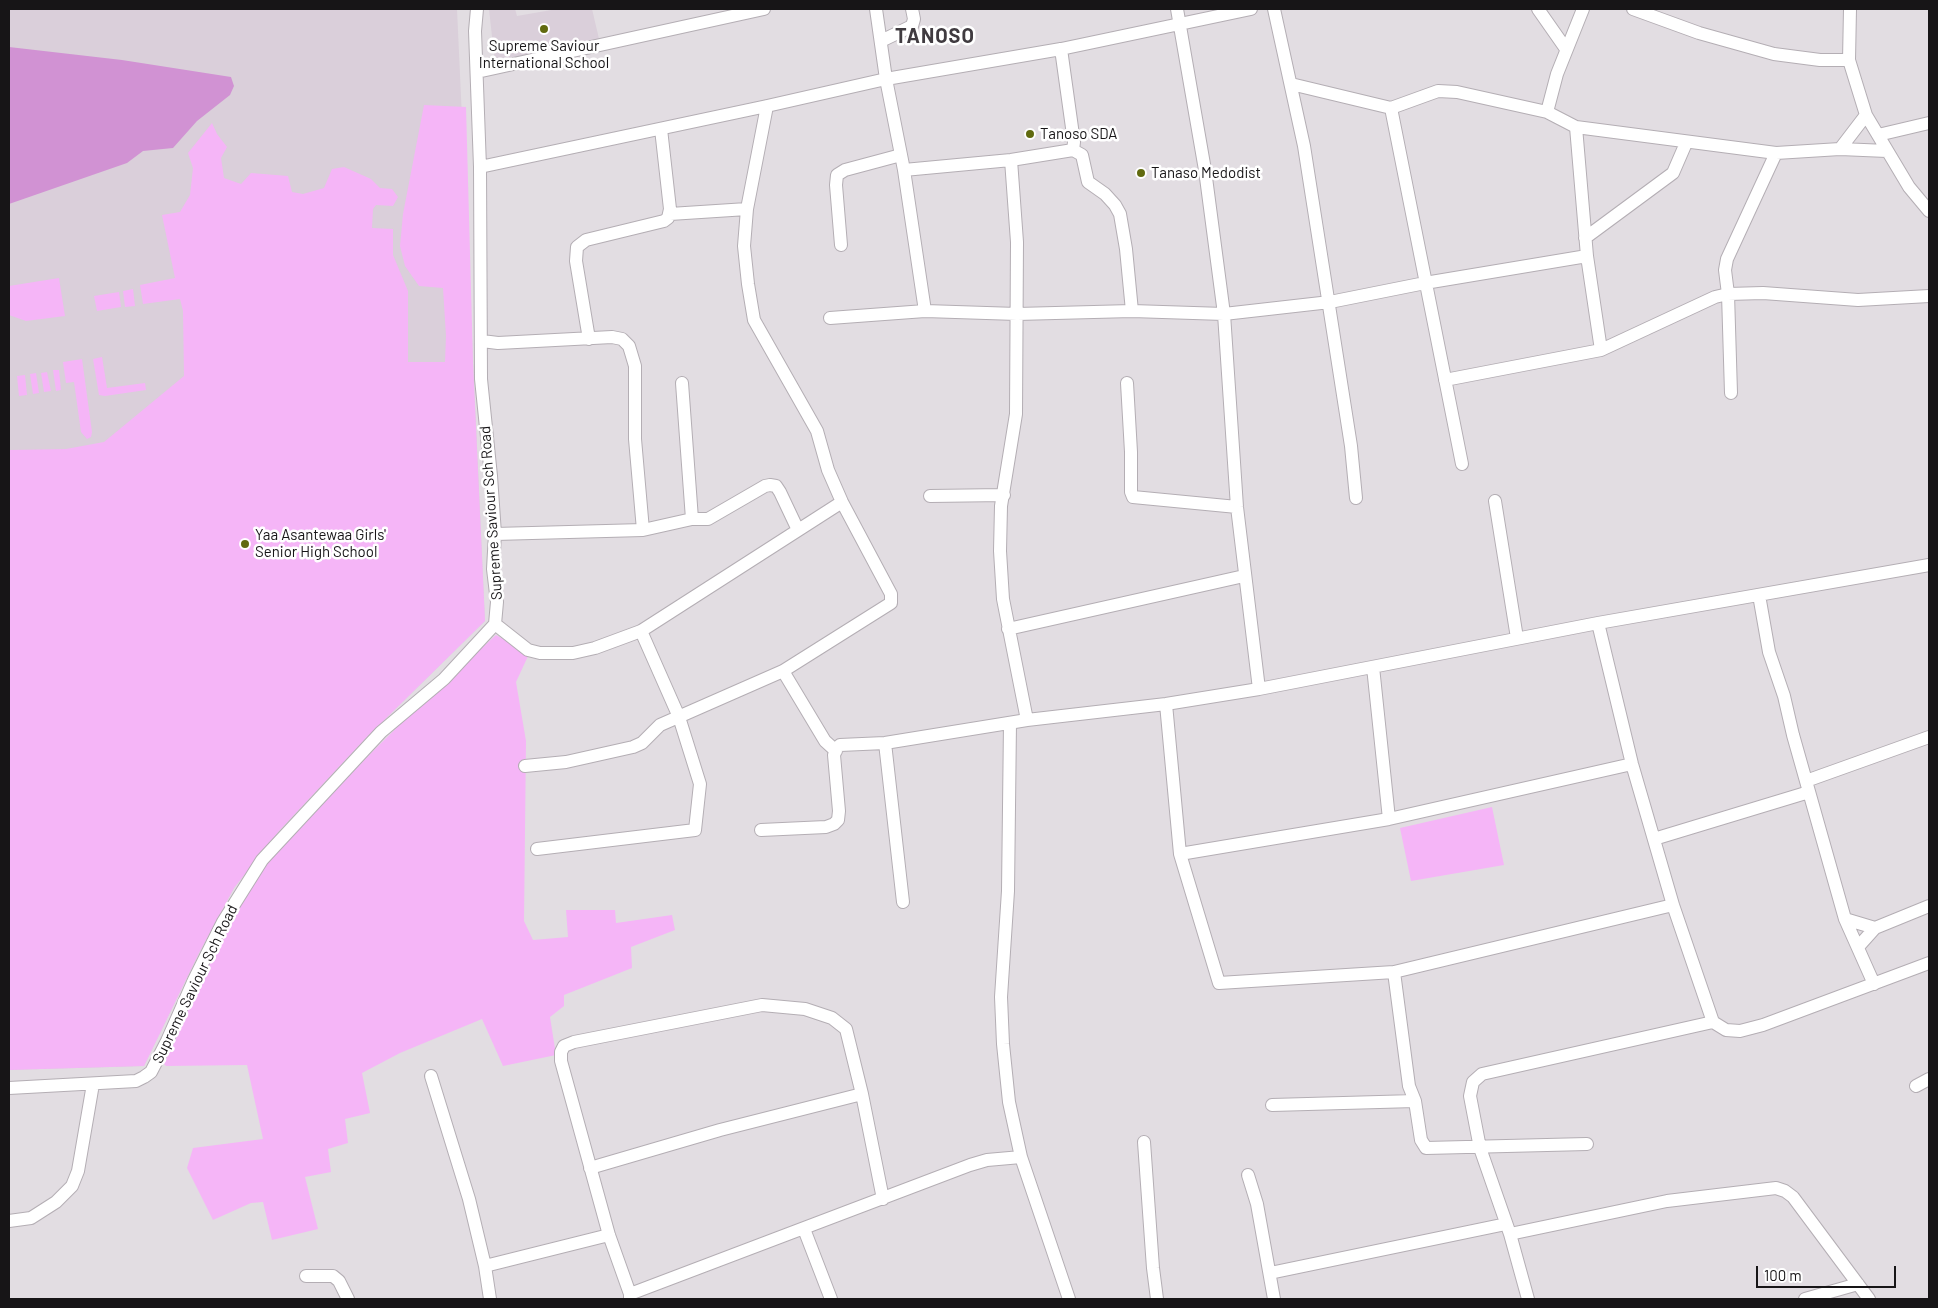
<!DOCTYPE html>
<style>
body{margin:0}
#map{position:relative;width:1938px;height:1308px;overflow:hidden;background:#e2dde2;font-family:Barlow,sans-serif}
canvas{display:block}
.frame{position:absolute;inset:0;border:10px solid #171517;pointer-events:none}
.scale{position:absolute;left:1756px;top:1266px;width:140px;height:22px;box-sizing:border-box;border:2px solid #171517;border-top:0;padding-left:6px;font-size:15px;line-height:18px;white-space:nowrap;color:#171517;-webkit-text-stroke:4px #fff;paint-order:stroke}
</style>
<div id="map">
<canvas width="1938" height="1308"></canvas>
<div class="frame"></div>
<div class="scale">100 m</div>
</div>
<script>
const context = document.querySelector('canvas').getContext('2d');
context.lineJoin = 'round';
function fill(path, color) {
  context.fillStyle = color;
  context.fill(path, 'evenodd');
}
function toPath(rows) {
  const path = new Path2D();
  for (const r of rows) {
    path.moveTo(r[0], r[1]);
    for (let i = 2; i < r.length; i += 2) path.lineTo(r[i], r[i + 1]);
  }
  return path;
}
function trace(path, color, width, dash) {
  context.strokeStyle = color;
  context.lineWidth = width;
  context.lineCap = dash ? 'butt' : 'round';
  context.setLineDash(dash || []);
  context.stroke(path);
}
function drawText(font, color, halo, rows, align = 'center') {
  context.font = font + ' Barlow,sans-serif';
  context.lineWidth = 5;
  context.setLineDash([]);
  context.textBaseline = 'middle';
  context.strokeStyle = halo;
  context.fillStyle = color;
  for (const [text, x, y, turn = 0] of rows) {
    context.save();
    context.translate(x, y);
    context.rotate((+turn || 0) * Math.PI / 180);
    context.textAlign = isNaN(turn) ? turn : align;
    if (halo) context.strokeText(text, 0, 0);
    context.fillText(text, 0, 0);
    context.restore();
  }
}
const built = toPath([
 [9,9,457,9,485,621,366,738,279,831,234,888,199,953,144,1066,9,1070],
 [489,9,515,9,517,16,557,9,592,9,600,43,495,64]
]);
const green = toPath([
 [424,105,466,107,473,363,485,621,366,738,279,831,234,888,199,953,144,1066,9,1070,9,450,66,449,104,442,184,376,183,311,180,299,143,304,140,285,175,278,162,215,180,212,190,195,193,168,188,153,212,123,217,134,227,147,221,158,224,178,241,184,251,173,288,176,292,192,303,194,324,188,332,169,344,167,371,179,380,188,392,189,398,197,393,206,376,205,373,209,372,228,393,229,393,255,408,291,408,362,445,362,446,336,443,288,419,286,405,266,400,246,403,214],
 [59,278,65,316,26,321,9,315,9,286],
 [133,289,135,306,125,307,123,291],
 [119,292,121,307,97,311,94,296],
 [102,357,107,388,145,383,146,390,105,396,99,395,93,359],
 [82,359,92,432,91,437,87,439,81,432,74,382,66,383,63,362],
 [53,370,59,370,61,390,56,391],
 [47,372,51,391,44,392,41,373],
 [36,373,39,393,33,394,30,374],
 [25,375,27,395,19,396,17,376],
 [496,635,529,654,516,682,526,741,524,921,533,940,568,937,566,910,615,910,616,923,672,915,675,930,631,947,632,968,564,995,564,1006,550,1017,556,1055,503,1066,482,1019,400,1053,362,1073,370,1113,345,1119,348,1143,328,1149,331,1172,305,1177,318,1229,272,1240,263,1202,251,1203,213,1220,187,1168,193,1148,263,1139,247,1065,166,1066,162,1062,197,982,241,900,265,864,373,751,423,702],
 [1492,807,1504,865,1411,881,1400,828]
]);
const forest = toPath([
 [9,47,122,60,231,77,234,86,230,95,197,121,173,148,143,151,127,163,9,204]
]);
const minor = toPath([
 [876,9,886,79,904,170,925,311],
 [1177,9,1205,170,1224,314,1237,507,1259,689],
 [1274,9,1304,146,1351,446,1356,498],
 [1538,9,1566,49],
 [1633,9,1699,33,1774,54,1820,60,1849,60],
 [1850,9,1849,60,1866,115,1909,187,1929,211],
 [881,41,912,26,914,19,912,9],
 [477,72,764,9],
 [1291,84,1391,108,1438,91,1457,92,1547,112,1576,127,1776,153,1840,149,1887,151],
 [1391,108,1462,464],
 [1547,112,1557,74,1583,9],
 [1576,127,1587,256,1601,350],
 [1878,135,1929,123],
 [1840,149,1866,115],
 [1073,150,1082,155,1088,182,1105,194,1115,205,1120,214,1126,249,1132,311],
 [1011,160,1017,242,1016,414,1001,506,1000,551,1003,599,1027,720],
 [480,167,767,106,886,79,1061,49,1251,9],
 [904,170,1011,160,1073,150,1074,142,1061,49],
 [670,214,747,209],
 [1585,238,1673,173,1686,143],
 [841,245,836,185,837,175,845,170,901,155],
 [830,318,925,311,1017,314,1132,311,1224,314,1330,302,1425,283,1587,256],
 [589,339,576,261,577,247,586,240,664,221,668,218,670,209,661,129],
 [482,341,498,343,612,337,622,339,629,346,635,366,635,439,643,530],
 [1445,380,1601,350,1715,297,1728,294,1763,293,1858,300,1929,296],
 [682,383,692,519],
 [1127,383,1131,452,1131,492,1133,497,1237,507],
 [1731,393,1728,294,1725,270,1727,259,1776,153],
 [930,496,1004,495],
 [1495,501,1517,638],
 [495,534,643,530,692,519,708,519,765,486,770,485,776,486,780,492,798,530],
 [1759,595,1769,652,1784,696,1793,735,1845,919,1874,984],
 [1598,623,1632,764,1673,905,1713,1022,1726,1030,1740,1031,1763,1025,1929,963],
 [495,624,528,650,540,653,573,653,595,648,641,631,842,502],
 [1008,629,1244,576],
 [1373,667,1389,819],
 [783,671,825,741,836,751],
 [1166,704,1180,854,1219,983,1394,972,1673,905],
 [1010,723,1008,891,1001,997,1003,1044,1009,1102,1021,1157,1069,1299],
 [885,743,903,902],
 [525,766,566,762,633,747,642,743,660,725,783,671,891,603,891,594,842,502,828,470,817,431,754,320,748,284,744,246,747,209,767,106],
 [1806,781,1929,737],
 [761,830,826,827,834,824,838,820,839,811,834,755,837,748,840,745,885,743,1027,720,1166,704,1259,689,1598,623,1929,565],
 [1654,839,1809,792],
 [537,849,695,830,700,784,679,717,641,631],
 [1180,854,1389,819,1632,764],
 [1845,919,1875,928],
 [1858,947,1875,928,1929,906],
 [1394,972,1409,1086,1415,1101,1421,1140,1426,1148,1587,1144],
 [431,1076,469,1199,485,1266,490,1299],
 [1916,1086,1929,1079],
 [9,1088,136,1081,144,1077,151,1072,167,1041,194,980,223,922,262,860,381,732,444,679,495,624,497,602,493,569,495,534,491,476,481,379,480,167,475,31,477,9],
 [1272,1105,1415,1101],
 [1144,1142,1153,1268,1157,1299],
 [590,1168,720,1130,862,1094],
 [1248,1175,1257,1204,1274,1299],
 [9,1221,31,1218,56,1202,72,1186,78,1171,93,1084],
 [804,1229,831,1299],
 [1510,1234,1667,1201,1776,1188,1785,1191,1793,1197,1869,1299],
 [485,1266,609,1235],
 [1270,1273,1506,1224],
 [306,1276,333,1276,339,1281,348,1299],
 [630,1294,970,1165,987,1160,1021,1157],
 [630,1299,630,1294,609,1235,561,1061,561,1052,564,1046,574,1042,762,1005,805,1009,832,1018,846,1029,862,1094,883,1199],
 [1528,1299,1510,1234,1480,1148,1470,1096,1473,1082,1482,1074,1713,1022],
 [1805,1299,1858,1284]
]);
const markers = [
 [544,29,5,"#616a0f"],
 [1030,134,5,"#616a0f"],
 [1141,173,5,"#616a0f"],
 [245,544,5,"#616a0f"]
];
const poiNames = [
 ["Supreme Saviour",544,46,"center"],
 ["International School",544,63,"center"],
 ["Tanoso SDA",1040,134],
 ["Tanaso Medodist",1151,173],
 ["Yaa Asantewaa Girls'",255,535],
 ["Senior High School",255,552]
];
const streetNames = [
 ["Supreme Saviour Sch Road",491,513,-94],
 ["Supreme Saviour Sch Road",195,984,-64]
];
const districtNames = [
 ["TANOSO",935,36]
];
fill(built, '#dacfda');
fill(green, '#f5b5f7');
fill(forest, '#d192d3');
trace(minor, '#b4aeb4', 14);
trace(minor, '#fff', 12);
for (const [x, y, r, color] of markers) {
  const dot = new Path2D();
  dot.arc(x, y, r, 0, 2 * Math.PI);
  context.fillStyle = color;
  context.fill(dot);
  trace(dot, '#fff', 2);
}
drawText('15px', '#171517', '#fff', poiNames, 'left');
drawText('15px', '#171517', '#fff', streetNames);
context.letterSpacing = '1px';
drawText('bold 20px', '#403b40', '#fff', districtNames);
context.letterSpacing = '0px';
</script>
